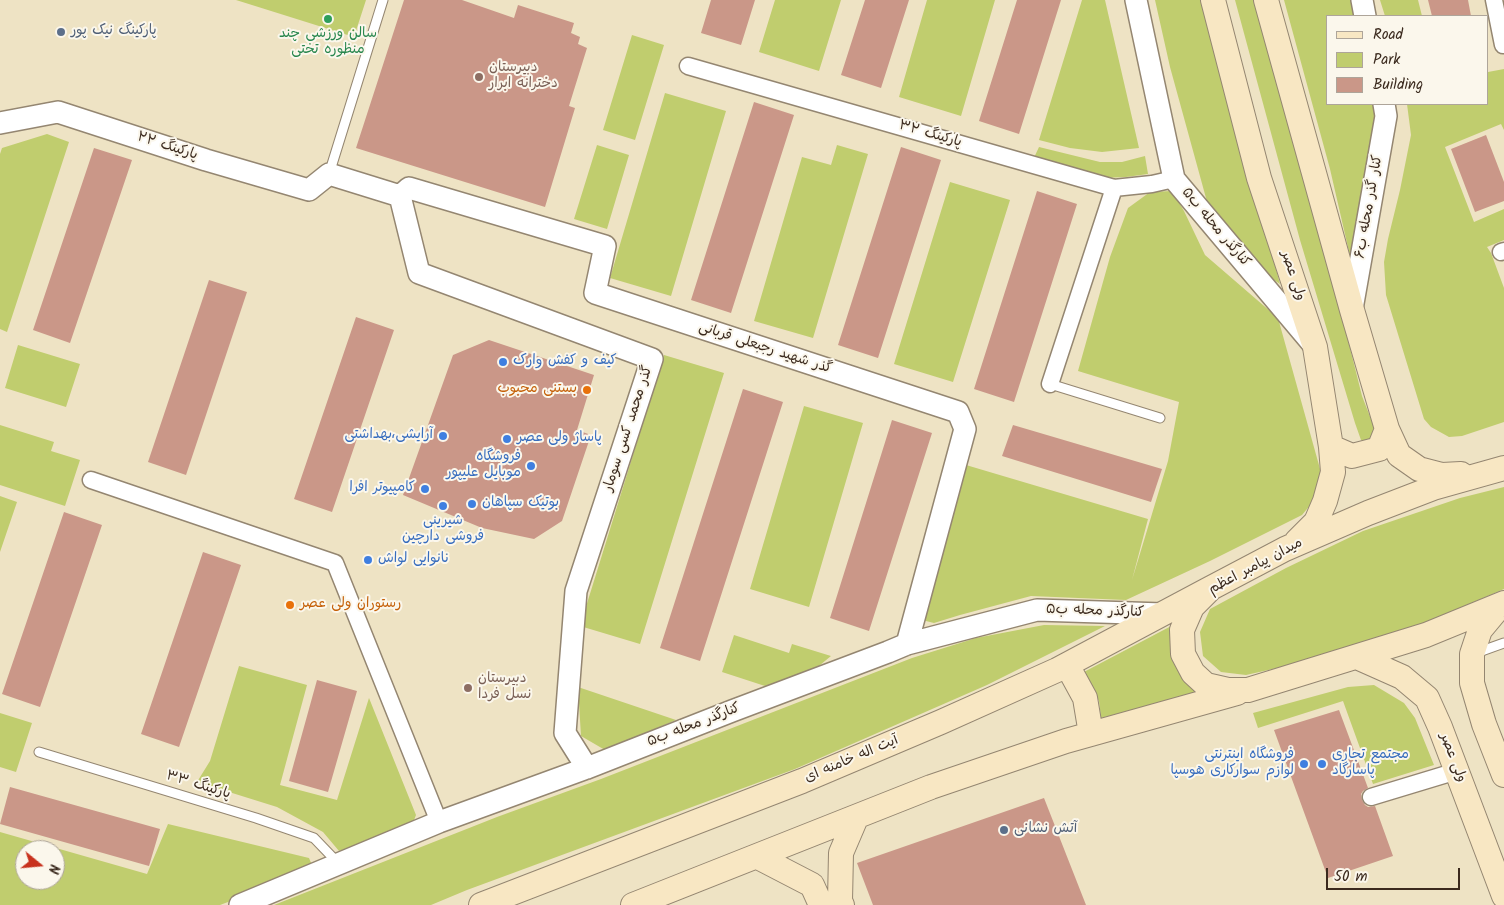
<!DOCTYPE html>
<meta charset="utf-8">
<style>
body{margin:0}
#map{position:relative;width:1504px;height:905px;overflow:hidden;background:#eee3c4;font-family:Kalam,sans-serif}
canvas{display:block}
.legend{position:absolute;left:1326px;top:15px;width:162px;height:90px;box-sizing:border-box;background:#fbf7ec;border:1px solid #aea59a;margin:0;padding:6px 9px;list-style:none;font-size:15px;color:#3b2a1e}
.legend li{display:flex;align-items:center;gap:10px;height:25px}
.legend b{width:25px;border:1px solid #aea59a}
.north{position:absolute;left:15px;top:840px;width:50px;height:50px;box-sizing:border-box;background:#fbf7ec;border:1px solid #aea59a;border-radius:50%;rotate:107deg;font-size:14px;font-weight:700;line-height:20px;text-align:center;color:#3b2a1e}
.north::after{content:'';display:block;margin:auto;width:18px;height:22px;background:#c8321e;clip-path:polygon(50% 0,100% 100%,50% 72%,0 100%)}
.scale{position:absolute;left:1326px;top:868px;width:134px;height:22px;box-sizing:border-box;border:2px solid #3b2a1e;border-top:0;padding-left:6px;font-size:15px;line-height:18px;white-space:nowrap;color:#3b2a1e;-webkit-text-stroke:4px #fbf7ec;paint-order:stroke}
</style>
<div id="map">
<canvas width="1504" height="905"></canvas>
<ul class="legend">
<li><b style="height:6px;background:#f8e7c3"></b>Road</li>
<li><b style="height:14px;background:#c0cd6e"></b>Park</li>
<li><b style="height:14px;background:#ca9788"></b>Building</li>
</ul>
<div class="north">N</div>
<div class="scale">50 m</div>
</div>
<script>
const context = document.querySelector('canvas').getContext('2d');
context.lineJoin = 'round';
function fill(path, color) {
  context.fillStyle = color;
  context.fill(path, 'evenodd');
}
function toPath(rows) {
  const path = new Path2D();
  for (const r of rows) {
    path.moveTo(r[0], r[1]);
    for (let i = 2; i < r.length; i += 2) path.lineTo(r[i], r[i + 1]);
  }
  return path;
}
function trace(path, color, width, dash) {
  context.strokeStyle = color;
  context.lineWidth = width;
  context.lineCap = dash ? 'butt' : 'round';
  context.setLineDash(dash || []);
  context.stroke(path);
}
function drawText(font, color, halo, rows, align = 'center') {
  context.font = font + ' Kalam,"Playpen Sans Arabic",sans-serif';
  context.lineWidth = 4;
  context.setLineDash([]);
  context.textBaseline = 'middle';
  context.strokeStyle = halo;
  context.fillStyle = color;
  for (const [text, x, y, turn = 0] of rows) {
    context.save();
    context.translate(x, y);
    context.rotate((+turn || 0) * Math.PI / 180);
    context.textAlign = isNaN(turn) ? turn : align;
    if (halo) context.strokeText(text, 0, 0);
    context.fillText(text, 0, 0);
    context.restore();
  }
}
const green = toPath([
 [236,0,366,0,354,37],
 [775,0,841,0,819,71,759,52],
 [927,0,995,0,961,116,899,97],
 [1082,0,1105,0,1139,148,1102,152,1070,148,1039,140],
 [1155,0,1205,0,1280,284,1256,268,1209,209,1170,67],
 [1235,0,1257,0,1297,157,1349,344,1362,396,1376,432,1368,442,1361,440,1355,423,1300,240],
 [1284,0,1354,0,1358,16,1328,16,1328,104,1377,104,1356,248,1350,256,1330,169],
 [1380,0,1418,0,1422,16,1385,16],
 [632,35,664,45,635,140,603,130],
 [1504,69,1504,130,1501,124,1445,147,1474,222,1504,209,1504,240,1487,247,1491,253,1504,288,1504,422,1462,436,1449,437,1431,427,1424,419,1386,295,1384,262,1388,239,1400,190,1411,135,1407,104,1488,104,1488,72],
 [665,93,726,111,671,296,610,278],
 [47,134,69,142,7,332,0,329,0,154,2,148],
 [597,145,629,155,607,229,574,219],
 [837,145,868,154,813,338,754,321,802,157,831,165],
 [1039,147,1100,162,1122,162,1145,156,1148,174,1126,177,1102,178,1032,162],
 [950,182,1010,200,953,382,894,364],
 [1172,191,1184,211,1205,255,1278,318,1322,476,1317,497,1302,515,1210,561,1126,600,1031,596,960,615,934,623,922,620,966,465,1148,519,1132,580,1168,461,1179,402,1078,371,1110,257,1128,208,1150,192],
 [18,345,80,364,66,407,5,388],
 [664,355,724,373,640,644,580,626],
 [804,406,863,423,809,607,750,589],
 [0,425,54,442,51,451,80,460,65,506,0,485],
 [1504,487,1504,589,1423,624,1304,662,1246,675,1221,672,1203,656,1200,632,1210,609,1286,568,1363,531,1460,498],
 [0,496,17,502,0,552],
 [1175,624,1200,692,1101,718,1099,701,1082,673],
 [1044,625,1105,626,987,685,795,769,467,890,431,905,274,905,497,817,601,779,912,658,976,638],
 [734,635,789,653,792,644,831,656,814,670,785,682,765,686,722,672],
 [239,666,307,685,280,785,337,800,369,698,416,815,411,828,339,851,323,832,277,807,197,782,210,761],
 [1374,685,1404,703,1415,718,1434,765,1373,784,1343,701,1258,728,1253,713,1348,687],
 [578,687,676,720,605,750,581,736],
 [0,713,32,723,16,772,0,767],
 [168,824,309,858,314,870,220,905,0,905,0,832,147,874],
 [25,850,55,850,55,880,25,880]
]);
const building = toPath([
 [404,0,462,0,514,18,518,5,574,23,571,33,580,37,578,44,587,48,569,106,575,108,545,207,356,148],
 [711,0,755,0,741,45,701,33],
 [865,0,909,0,881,88,841,75],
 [1017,0,1061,0,1019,134,979,121],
 [1428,0,1468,0,1471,16,1432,16],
 [754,102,794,115,731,313,691,300],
 [1486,135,1504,182,1504,201,1475,212,1451,149],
 [901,147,941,160,878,358,838,345],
 [94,148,132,160,70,343,33,330],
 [1037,191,1077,204,1014,402,974,389],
 [209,280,247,292,186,475,148,462],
 [356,317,394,330,332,512,294,499],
 [489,340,594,375,577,430,591,435,562,521,534,539,482,528,403,495,453,355],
 [743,389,783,402,700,661,660,648],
 [892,420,932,433,869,631,830,618],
 [1013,425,1162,469,1151,502,1002,456],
 [64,512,102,525,40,707,2,694],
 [203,552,241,565,179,747,141,734],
 [317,680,357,691,328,792,289,781],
 [1339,710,1368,788,1363,791,1361,794,1362,800,1365,805,1368,807,1375,806,1393,856,1328,878,1274,730],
 [10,787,160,829,149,866,0,824],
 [1044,798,1086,905,873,905,857,863]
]);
const service = toPath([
 [329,174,383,0],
 [1050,384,1160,418],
 [1476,653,1504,643],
 [39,752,256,818,314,838,339,864]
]);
const minor = toPath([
 [1494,0,1503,45],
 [688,66,1114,188,1152,184,1174,179],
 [1501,252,1504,251],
 [1050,384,1114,188],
 [91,480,335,563,439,822],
 [1371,797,1457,771]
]);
const tertiary = toPath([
 [1136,0,1174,179,1312,343],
 [1362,0,1365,16],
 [0,123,58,112,206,160,309,190,329,174,400,196,419,273,652,359,576,591,565,733,587,768],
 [400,196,409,188,605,246,595,293,958,412,965,429,907,644],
 [1352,309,1386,116,1384,104],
 [240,905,439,822,587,768,732,711,888,652,907,644,1037,610,1163,614]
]);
const secondary = toPath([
 [1213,0,1259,178,1315,347,1331,447,1333,472,1325,501,1316,522,1297,541],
 [1266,0,1352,310,1387,429,1399,455,1419,469,1442,475,1461,474],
 [1331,447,1352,456,1379,449,1387,429],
 [1504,468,1433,488,1368,513,1285,549,1211,588,1192,607,1182,630,1183,654,1193,673,1206,685,1228,690,1248,690,1426,635,1504,603],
 [1500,606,1480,630,1472,654,1472,683,1484,724,1504,775],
 [1357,657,1402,677,1427,698,1440,727,1504,896],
 [1067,665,1085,698,1091,734],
 [758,857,812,885,821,905],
 [481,905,802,781,941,722,1057,670,1211,588],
 [633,905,931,787,1066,741,1237,693],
 [842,905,840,901,841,853,856,818]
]);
const markers = [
 [328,19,5,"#2e9e5b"],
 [61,32,5,"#5c6f8a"],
 [479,77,5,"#8d6e63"],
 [503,362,5,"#3f7fe0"],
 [587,390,5,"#e8710a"],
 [443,436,5,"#3f7fe0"],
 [507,439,5,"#3f7fe0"],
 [531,466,5,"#3f7fe0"],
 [425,489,5,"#3f7fe0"],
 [472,504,5,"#3f7fe0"],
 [443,506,5,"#3f7fe0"],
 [368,560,5,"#3f7fe0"],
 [290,605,5,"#e8710a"],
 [468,688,5,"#8d6e63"],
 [1304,764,5,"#3f7fe0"],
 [1322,764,5,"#3f7fe0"],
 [1004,830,5,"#5c6f8a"]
];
const serviceNames = [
 ["پارکینگ نیک پور",71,32],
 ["آتش نشانی",1014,830]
];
const leisureNames = [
 ["سالن ورزشی چند",328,35],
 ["منظوره تختی",328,51]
];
const educationNames = [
 ["دبیرستان",489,69],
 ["دخترانه ابرار",489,85],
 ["دبیرستان",478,680],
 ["نسل فردا",478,696]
];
const streetNames = [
 ["پارکینگ ۳۲",930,135,16],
 ["پارکینگ ۲۲",167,147,18],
 ["کنار گذر محله ب۶",1370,207,-80],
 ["کنارگذر محله ب۵",1215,228,50],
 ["ولی عصر",1292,276,72],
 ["گذر شهید رجبعلی قربانی",765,349,18],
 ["گذر محمد کسی سومار",629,429,-72],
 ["میدان پیامبر اعظم",1256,567,-28],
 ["کنارگذر محله ب۵",1095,612,2],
 ["کنارگذر محله ب۵",694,726,-21],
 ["ولی عصر",1452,758,69],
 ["آیت اله خامنه ای",852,760,-23],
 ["پارکینگ ۳۳",198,786,17]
];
const shopNames = [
 ["کیف و کفش وارک",513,362],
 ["آرایشی،بهداشتی",433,436,"right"],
 ["پاساژ ولی عصر",517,439],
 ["فروشگاه",521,458,"right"],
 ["موبایل علیپور",521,474,"right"],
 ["کامپیوتر افرا",415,489,"right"],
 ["بوتیک سپاهان",482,504],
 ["شیرینی",443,522,"center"],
 ["فروشی دارچین",443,538,"center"],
 ["نانوایی لواش",378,560],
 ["فروشگاه اینترنتی",1294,756,"right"],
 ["لوازم سوارکاری هوسپا",1294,772,"right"],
 ["مجتمع تجاری",1332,756],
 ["پاسارگاد",1332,772]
];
const foodNames = [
 ["بستنی محبوب",577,390],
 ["رستوران ولی عصر",300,605,"left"]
];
fill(green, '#c0cd6e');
fill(building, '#ca9788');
trace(service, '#948671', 11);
trace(minor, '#948671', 19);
trace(tertiary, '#948671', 24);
trace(secondary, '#948671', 26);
trace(service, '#fff', 9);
trace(minor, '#fff', 16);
trace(tertiary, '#fff', 21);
trace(secondary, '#f8e7c3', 24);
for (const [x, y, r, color] of markers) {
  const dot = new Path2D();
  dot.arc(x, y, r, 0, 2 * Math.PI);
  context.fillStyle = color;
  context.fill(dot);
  trace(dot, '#fbf7ec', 2);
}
drawText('14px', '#4e5e75', '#fbf7ec', serviceNames, 'left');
drawText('14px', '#27864d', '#fbf7ec', leisureNames);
drawText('14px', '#785e54', '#fbf7ec', educationNames, 'left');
drawText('14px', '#3b2a1e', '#fbf7ec', streetNames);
drawText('14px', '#366cbe', '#fbf7ec', shopNames, 'left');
drawText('14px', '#c56008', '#fbf7ec', foodNames, 'right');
</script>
